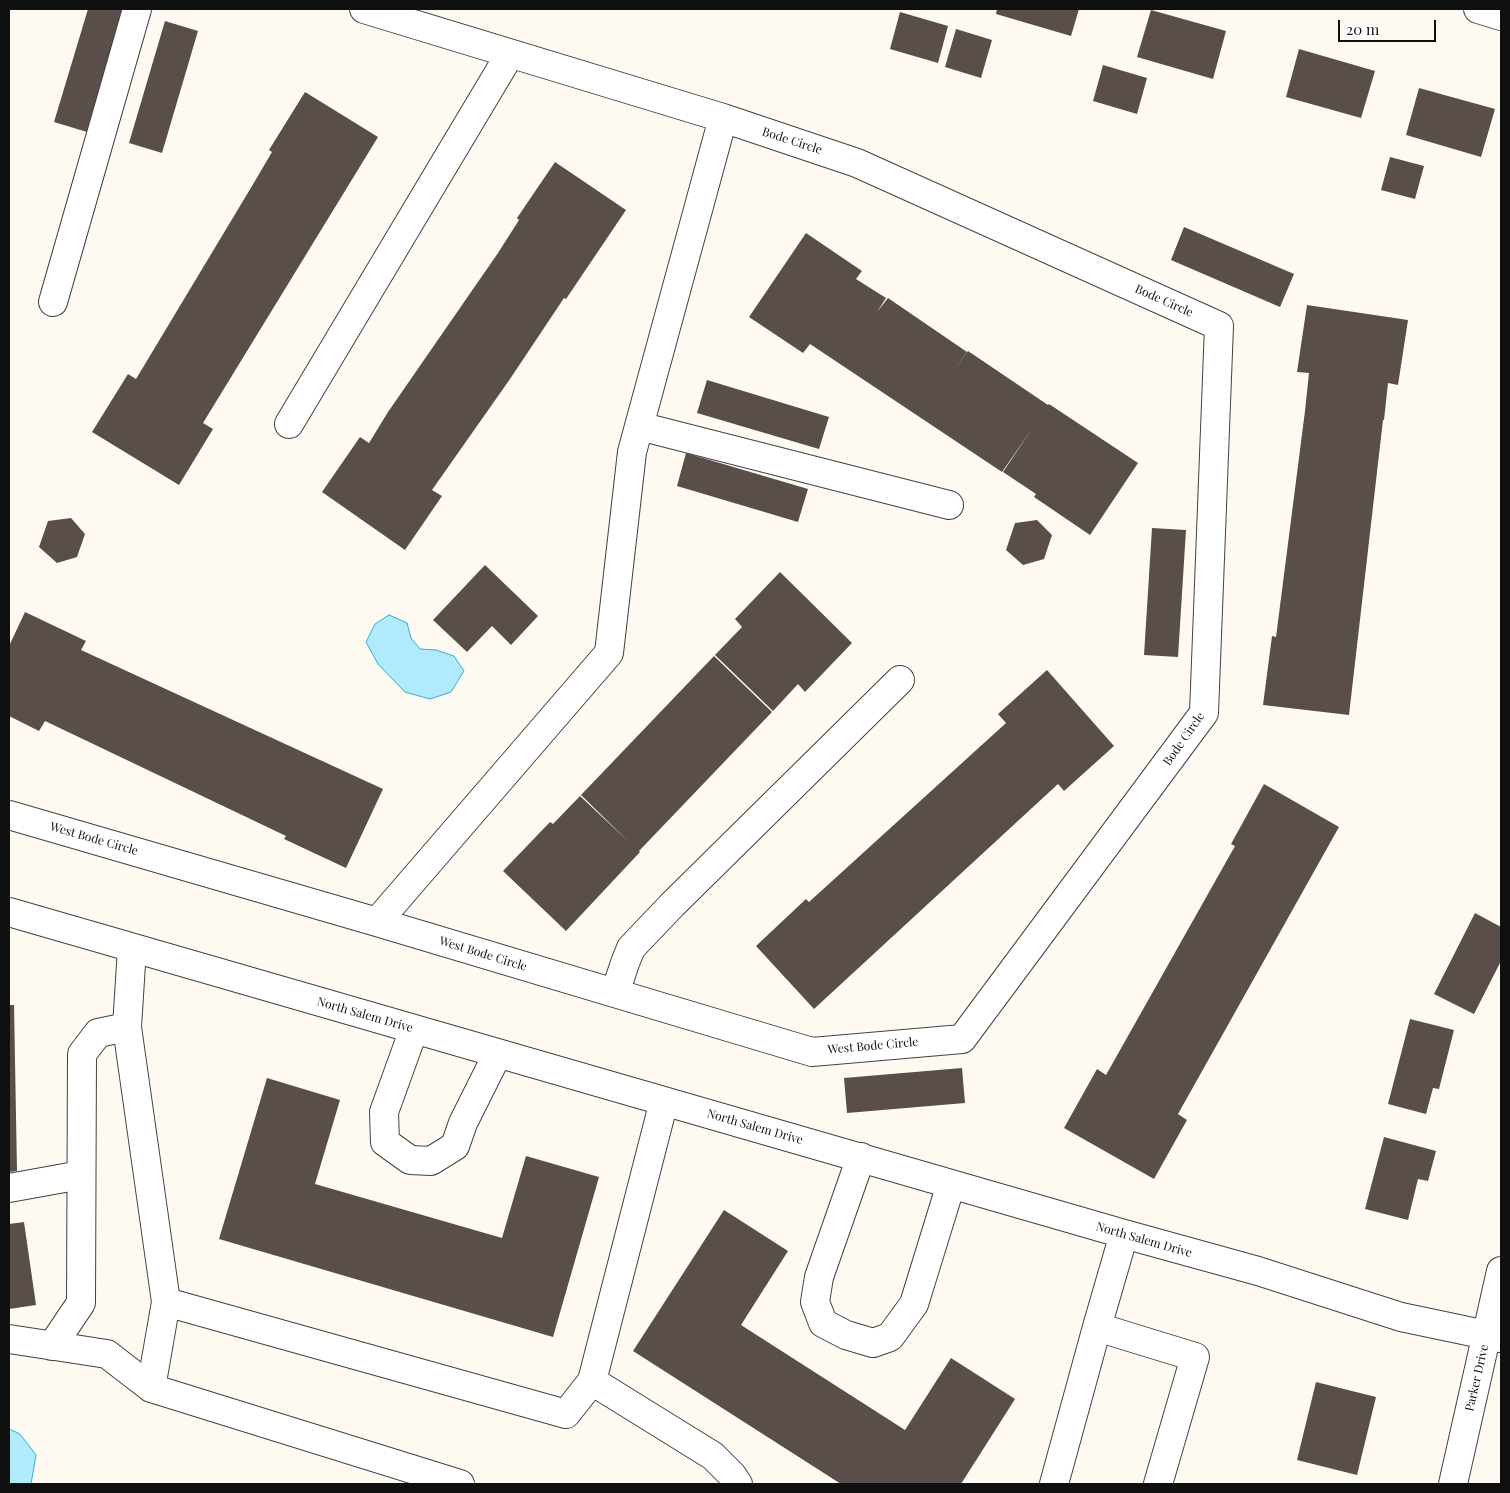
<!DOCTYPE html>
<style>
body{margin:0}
#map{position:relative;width:1510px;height:1493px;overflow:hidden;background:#fffaf1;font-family:"Playfair Display",serif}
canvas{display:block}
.frame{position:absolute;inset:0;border:10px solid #0f0f0f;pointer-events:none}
.scale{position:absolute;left:1338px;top:20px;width:98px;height:22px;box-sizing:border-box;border:2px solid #0f0f0f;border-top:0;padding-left:6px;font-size:15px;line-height:18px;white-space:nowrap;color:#0f0f0f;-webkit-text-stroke:4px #fff;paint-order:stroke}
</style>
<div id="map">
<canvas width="1510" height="1493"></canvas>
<div class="frame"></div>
<div class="scale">20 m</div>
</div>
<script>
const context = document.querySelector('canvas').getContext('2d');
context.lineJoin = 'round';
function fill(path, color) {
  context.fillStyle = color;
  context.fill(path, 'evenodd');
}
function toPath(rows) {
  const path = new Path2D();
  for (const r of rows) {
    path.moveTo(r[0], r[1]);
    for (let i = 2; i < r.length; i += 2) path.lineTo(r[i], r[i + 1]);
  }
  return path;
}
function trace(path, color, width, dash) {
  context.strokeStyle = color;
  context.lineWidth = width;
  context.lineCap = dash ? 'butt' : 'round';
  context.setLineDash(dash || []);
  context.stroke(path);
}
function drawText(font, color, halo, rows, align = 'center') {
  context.font = font + ' "Playfair Display",serif';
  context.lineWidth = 5;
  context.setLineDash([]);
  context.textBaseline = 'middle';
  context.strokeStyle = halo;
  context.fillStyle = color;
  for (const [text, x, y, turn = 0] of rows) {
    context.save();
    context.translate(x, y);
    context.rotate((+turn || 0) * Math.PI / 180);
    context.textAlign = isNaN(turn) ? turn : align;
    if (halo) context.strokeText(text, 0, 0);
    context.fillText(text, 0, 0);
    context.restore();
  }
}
const water = toPath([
 [389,615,407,623,411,638,420,649,436,650,454,656,464,671,451,692,430,699,405,692,378,664,366,642,375,624,389,615],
 [9,1429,20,1434,36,1455,31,1484,9,1484,9,1429]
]);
const building = toPath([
 [88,9,123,10,87,132,54,122],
 [997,9,1079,9,1071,36,996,14],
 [1151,10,1226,31,1213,79,1137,57],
 [900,12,948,26,938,63,890,49],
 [165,21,198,31,162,153,129,143],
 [956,29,992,40,981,78,945,67],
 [1299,49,1375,71,1361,118,1286,97],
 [1103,65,1147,78,1137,114,1093,101],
 [1419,88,1495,109,1481,157,1406,135],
 [305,92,378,137,203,423,213,429,179,485,92,432,128,374,136,379,252,186,272,152,269,150],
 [1390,157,1424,166,1415,199,1381,190],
 [555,162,626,210,566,299,564,298,510,379,432,490,442,496,405,550,322,492,360,437,369,443,388,412,498,253,519,220,517,218],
 [1184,227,1294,274,1280,307,1171,260],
 [806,233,862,271,856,279,886,298,877,312,888,298,967,352,952,373,968,351,1048,405,1049,404,1138,463,1090,535,1034,497,1036,494,1003,472,1032,429,1002,472,810,344,803,353,749,317],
 [1307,305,1408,320,1398,385,1388,383,1384,420,1373,419,1383,420,1349,715,1263,705,1272,636,1276,637,1305,411,1309,373,1297,372],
 [707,380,829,417,819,449,697,413],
 [686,453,808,489,798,522,677,486],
 [71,518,85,534,77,557,57,563,39,547,48,521],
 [1037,520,1052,535,1044,559,1023,565,1006,550,1015,523],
 [1152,528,1186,530,1178,657,1144,655],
 [485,565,538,616,511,645,492,626,467,652,433,620],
 [780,572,852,643,805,692,798,684,773,711,715,655,742,627,735,619],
 [25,612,86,641,81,650,383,789,346,868,284,839,286,836,45,721,39,731,9,716,9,646],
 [714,656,772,712,639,851,640,852,566,931,503,871,550,822,553,824,580,796,629,842,581,795],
 [1047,670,1114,746,1064,791,1058,784,814,1009,756,946,806,899,809,902,1006,723,998,714],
 [1264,784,1339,827,1178,1114,1187,1120,1154,1179,1064,1128,1097,1069,1106,1075,1235,846,1231,844],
 [1475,913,1501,927,1501,961,1474,1014,1434,994],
 [9,1005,14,1005,17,1171,9,1172],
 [1410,1019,1454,1030,1439,1089,1433,1088,1426,1114,1388,1104],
 [962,1068,965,1103,847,1113,844,1078],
 [267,1078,340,1100,315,1184,502,1238,526,1156,599,1177,553,1337,219,1239],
 [1384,1137,1436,1151,1428,1181,1418,1179,1408,1220,1365,1209],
 [724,1210,788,1251,741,1325,905,1430,951,1358,1015,1399,961,1484,841,1484,633,1351],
 [24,1222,36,1305,9,1309,9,1224],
 [1316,1382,1376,1397,1357,1475,1297,1460]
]);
const minor = toPath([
 [1478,9,1501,16],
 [53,302,137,9],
 [289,424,510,54],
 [639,426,949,505],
 [9,815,377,922,812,1052,962,1039,1204,713,1219,326,857,163,723,118,364,9],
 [9,912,1124,1234,1258,1271,1401,1317,1501,1338],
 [377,922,609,653,632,452,723,118],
 [132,948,127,1027,166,1302,151,1388],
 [615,993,625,963,631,948,672,905,900,680],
 [414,1029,384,1112,385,1142,410,1160,431,1161,455,1146,463,1123,498,1053],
 [861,1157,819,1277,815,1302,823,1323,846,1335,873,1343,890,1337,914,1304,951,1184],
 [9,1188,81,1175],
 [166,1302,566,1414,592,1381,664,1101],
 [1097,1327,1195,1357,1158,1484],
 [9,1339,107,1354,151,1388,460,1484],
 [52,1346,81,1303,82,1054,98,1033,127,1027],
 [592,1381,713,1456,732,1475,738,1484],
 [1054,1484,1097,1327,1124,1234],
 [1453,1484,1501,1271]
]);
const streetNames = [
 ["Bode Circle",792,141,18],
 ["Bode Circle",1164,301,24],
 ["Bode Circle",1184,739,-55],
 ["West Bode Circle",94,839,16],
 ["West Bode Circle",483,954,17],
 ["North Salem Drive",365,1015,16],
 ["West Bode Circle",873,1046,-5],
 ["North Salem Drive",755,1127,16],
 ["North Salem Drive",1144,1240,16],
 ["Parker Drive",1477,1378,-77]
];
fill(water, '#b1eafb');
trace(water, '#33aed8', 1);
fill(building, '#594e4a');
trace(minor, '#424242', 30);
trace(minor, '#fff', 28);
drawText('12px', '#0f0f0f', '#fff', streetNames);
</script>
